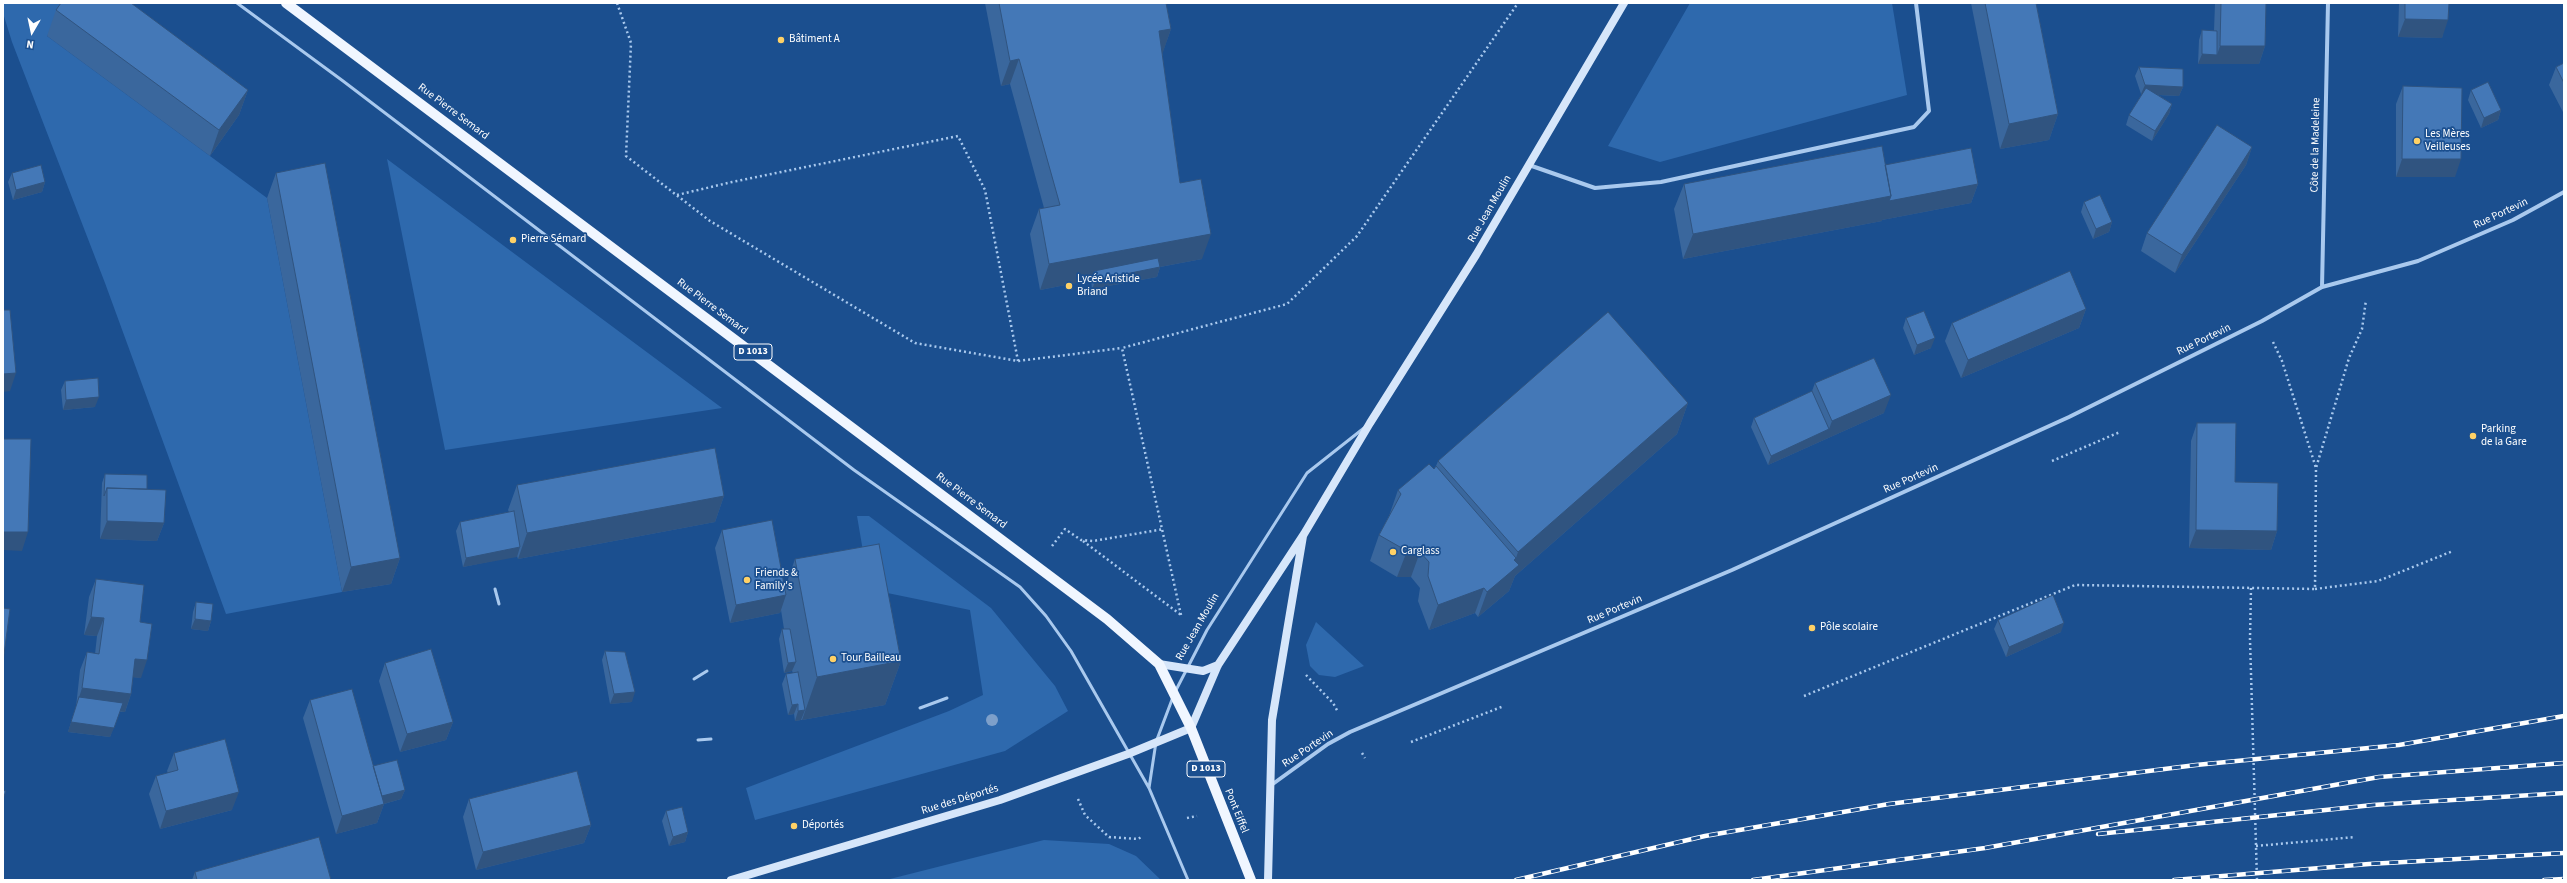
<!DOCTYPE html>
<meta charset="utf-8">
<style>
body{margin:0}
#map{position:relative;width:2567px;height:883px;overflow:hidden;background:#1b4f8f;font-family:"Source Sans 3",sans-serif}
canvas{display:block}
.frame{position:absolute;inset:0;border:4px solid #fff;pointer-events:none}
.north{position:absolute;left:12px;top:12px;width:40px;height:40px;-webkit-text-stroke:3px #1b4f8f;paint-order:stroke;rotate:189deg;font-size:11px;font-weight:700;line-height:16px;text-align:center;color:#fff}
.north::after{content:'';display:block;margin:auto;width:14px;height:18px;background:#fff;clip-path:polygon(50% 0,100% 100%,50% 72%,0 100%)}
</style>
<div id="map">
<canvas width="2567" height="883"></canvas>
<div class="frame"></div>
<div class="north">N</div>
</div>
<script>
const context = document.querySelector('canvas').getContext('2d');
context.lineJoin = 'round';
function fill(path, color) {
  context.fillStyle = color;
  context.fill(path, 'evenodd');
}
function toPath(rows) {
  const path = new Path2D();
  for (const r of rows) {
    path.moveTo(r[0], r[1]);
    for (let i = 2; i < r.length; i += 2) path.lineTo(r[i], r[i + 1]);
  }
  return path;
}
function trace(path, color, width, dash) {
  context.strokeStyle = color;
  context.lineWidth = width;
  context.lineCap = dash ? 'butt' : 'round';
  context.setLineDash(dash || []);
  context.stroke(path);
}
function drawText(font, color, halo, rows, align = 'center') {
  context.font = font + ' "Source Sans 3",sans-serif';
  context.lineWidth = 3.5;
  context.setLineDash([]);
  context.textBaseline = 'middle';
  context.strokeStyle = halo;
  context.fillStyle = color;
  for (const [text, x, y, turn = 0] of rows) {
    context.save();
    context.translate(x, y);
    context.rotate((+turn || 0) * Math.PI / 180);
    context.textAlign = isNaN(turn) ? turn : align;
    if (halo) context.strokeText(text, 0, 0);
    context.fillText(text, 0, 0);
    context.restore();
  }
}
const green = toPath([
 [3,3,71,3,47,36,267,198,342,592,226,614,105,283,12,42,3,13],
 [1690,3,1892,3,1907,95,1660,162,1608,146],
 [387,159,722,408,445,450],
 [857,516,869,516,991,608,1055,686,1068,711,1005,751,755,820,746,788,949,711,983,695,970,610,863,588,864,557],
 [1316,622,1364,666,1335,677,1319,675,1310,666,1306,645],
 [1044,840,1109,844,1136,856,1161,880,886,880]
]);
const path = toPath([
 [617,3,631,43,626,156,710,221,915,343,1018,361,1122,348],
 [677,195,732,182,958,136,985,190,1018,361],
 [2273,342,2282,361,2316,468],
 [2052,461,2120,432],
 [1083,541,1181,615],
 [1052,546,1065,529,1081,540,1093,541,1164,529],
 [2251,588,2250,639,2257,880],
 [2315,589,2378,581,2453,551],
 [1181,615,1122,348,1287,304,1357,236,1518,3],
 [1306,675,1333,703,1338,712],
 [1804,696,2075,585,2315,589,2316,468,2349,358,2362,329,2366,300],
 [1411,742,1504,706],
 [1362,753,1365,758],
 [1078,799,1085,815,1109,837,1138,839,1143,836],
 [1187,818,1197,816],
 [2256,846,2355,837]
]);
const lane = toPath([
 [237,3,343,81,854,470,1020,587,1046,616,1071,651,1149,788,1188,880],
 [495,589,499,604],
 [694,679,707,671],
 [1175,692,1207,630,1307,473,1364,428],
 [920,708,947,698],
 [698,740,711,739],
 [1149,788,1156,742,1173,697]
]);
const street = toPath([
 [1529,165,1595,188,1661,182,1914,127,1929,111,1916,3],
 [2322,287,2328,3],
 [1270,786,1328,744,1350,732,1732,570,2069,417,2262,321,2322,287,2418,261,2513,220,2564,192]
]);
const secondary = toPath([
 [1159,664,1203,671,1218,665],
 [731,880,1000,800,1128,754,1191,728,1218,665,1304,534,1370,423,1476,255,1624,3],
 [1268,880,1272,720,1303,536]
]);
const primary = toPath([
 [286,3,1107,619,1159,664,1191,728,1251,880]
]);
const rail = toPath([
 [2098,834,2373,805,2564,793],
 [1516,880,1705,836,1889,804,2196,765,2399,745,2564,716],
 [1753,880,1985,848,2379,777,2564,763],
 [2174,880,2369,864,2564,853],
 [2544,880,2564,879]
]);
const trees = [
 [992,720]
];
const wall = toPath([
 [985,3,1166,3,1171,29,1162,54,1180,183,1202,259,1160,267,1157,277,1092,289,1091,280,1040,290,1030,234,1039,209,1044,208,1010,84,1001,86],
 [1971,3,2036,3,2058,114,2049,140,2000,149],
 [2215,3,2266,3,2265,46,2259,64,2198,64,2199,40,2202,30,2214,31],
 [2399,3,2449,3,2442,38,2398,37],
 [56,10,248,90,239,115,210,156,47,36],
 [2564,63,2564,114,2549,85,2556,67],
 [2139,67,2183,87,2179,96,2158,95,2172,104,2169,114,2152,141,2126,125,2129,115,2142,94,2141,94,2135,76],
 [2403,86,2455,177,2396,177,2396,104],
 [2471,90,2501,110,2498,120,2481,128,2468,100],
 [2252,147,2246,165,2175,273,2141,251,2147,233],
 [12,173,45,182,42,192,13,200,8,182],
 [276,173,400,558,391,584,342,592,267,198],
 [1684,184,1978,184,1971,203,1882,220,1882,221,1683,259,1674,209],
 [2084,202,2112,222,2109,232,2093,239,2081,212],
 [2086,309,2079,328,1961,378,1945,341,1952,323],
 [1906,318,1931,348,1914,355,1903,328],
 [65,381,95,407,63,410,61,390],
 [1815,383,1884,413,1768,465,1751,427,1754,418,1812,391],
 [1688,403,1677,434,1515,576,1509,591,1478,617,1475,613,1429,630,1418,601,1420,588,1411,577,1397,577,1370,561,1379,535,1389,516,1398,490,1434,469,1436,466,1438,461],
 [2197,423,2235,482,2277,531,2271,550,2189,548,2191,441],
 [105,474,147,489,164,523,157,541,100,539,102,483],
 [517,485,724,496,715,522,518,559,517,556,463,567,456,531,460,522,509,512,508,510],
 [722,530,785,588,795,559,901,661,885,705,802,720,801,720,795,721,794,714,788,715,782,684,786,674,793,673,792,671,784,673,779,639,782,629,784,629,781,610,780,613,730,623,715,548],
 [96,579,140,622,141,678,133,677,131,694,125,712,119,712,110,737,68,732,76,707,80,670,87,652,95,654,97,636,84,635,89,597],
 [196,602,211,621,208,631,191,629,193,612],
 [1998,620,2061,632,2006,657,1994,629],
 [605,651,632,702,610,704,602,660],
 [385,663,453,722,446,740,400,752,379,681],
 [310,700,373,766,405,790,401,799,384,804,377,823,336,834,303,718],
 [174,753,232,810,160,829,149,794,156,776,168,773,167,771],
 [469,799,591,825,584,843,476,870,463,817],
 [666,811,688,832,685,842,669,846,662,821],
 [195,872,331,880,192,880]
]);
const shadedWall = toPath([
 [2405,19,2448,20,2442,38,2398,37],
 [1171,29,1162,55,1159,31],
 [2220,46,2265,46,2259,64,2198,64,2202,54,2217,55],
 [1019,59,1010,84,1001,86,1010,61],
 [2145,85,2183,87,2179,96,2141,94],
 [248,90,239,115,210,156,219,130],
 [2172,104,2169,114,2152,141,2155,131],
 [2501,110,2498,120,2481,128,2484,118],
 [2058,114,2049,140,2000,149,2009,124],
 [2252,147,2246,165,2175,273,2182,255],
 [2402,159,2461,159,2455,177,2396,177],
 [45,182,42,192,13,200,16,190],
 [1978,184,1971,203,1882,220,1882,221,1683,259,1693,234,1891,196],
 [2112,222,2109,232,2093,239,2096,229],
 [1211,234,1202,259,1096,279,1094,271,1091,280,1040,290,1049,264],
 [1160,267,1157,277,1092,289,1096,280],
 [2086,309,2079,328,1961,378,1968,360],
 [1935,338,1931,348,1914,355,1917,345],
 [16,373,10,391,3,392,3,374],
 [1891,395,1884,413,1768,465,1771,456,1829,429,1832,421],
 [99,397,95,407,63,410,66,400],
 [1688,403,1677,434,1515,576,1509,591,1478,617,1487,592,1516,558,1518,552],
 [724,496,715,522,518,559,527,533],
 [107,521,164,523,157,541,100,539],
 [2196,530,2277,531,2271,550,2189,548],
 [3,532,28,532,22,551,3,550],
 [520,547,517,557,463,567,466,558],
 [1407,551,1420,552,1411,577,1397,577],
 [400,558,391,584,342,592,351,567],
 [1484,588,1475,613,1429,630,1438,605],
 [786,595,780,613,730,623,736,605],
 [91,617,104,618,97,636,84,635],
 [195,619,211,621,208,631,191,629],
 [2064,623,2061,632,2006,657,2009,647],
 [135,659,147,660,141,678,129,677],
 [901,661,885,705,802,720,817,677],
 [796,662,792,671,784,673,788,663],
 [82,688,131,694,125,712,76,707],
 [635,692,632,702,610,704,614,694],
 [798,704,794,714,788,715,792,705],
 [805,710,801,720,795,721,798,711],
 [71,722,114,728,110,737,68,732],
 [453,722,446,740,400,752,407,734],
 [405,790,401,799,373,807,376,797],
 [239,792,232,810,160,829,166,811],
 [384,804,377,823,336,834,342,816],
 [591,825,584,843,476,870,483,852],
 [688,832,685,842,669,846,673,837]
]);
const building = toPath([
 [61,3,131,3,248,90,219,130,56,10,61,3],
 [999,3,1166,3,1171,29,1159,31,1180,183,1201,179,1211,234,1049,264,1039,209,1060,205,1019,59,1010,61,999,3],
 [1985,3,2036,3,2058,114,2009,124,1985,3],
 [2221,3,2266,3,2265,46,2220,46,2221,3],
 [2405,3,2449,3,2448,20,2405,19,2405,3],
 [2202,30,2217,31,2217,55,2202,54,2202,30],
 [2564,63,2564,83,2556,67,2564,63],
 [2139,67,2183,69,2183,87,2145,85,2139,67],
 [2488,82,2501,110,2484,118,2471,90,2488,82],
 [2403,86,2462,88,2461,159,2402,159,2403,86],
 [2146,88,2172,104,2155,131,2129,115,2146,88],
 [2217,125,2252,147,2182,255,2147,233,2217,125],
 [1882,146,1891,196,1693,234,1684,184,1882,146],
 [1971,148,1978,184,1889,201,1891,196,1885,165,1971,148],
 [325,163,400,558,351,567,276,173,325,163],
 [41,165,45,182,16,190,12,173,41,165],
 [2100,195,2112,222,2096,229,2084,202,2100,195],
 [1158,258,1160,267,1096,280,1094,271,1158,258],
 [2070,271,2086,309,1968,360,1952,323,2070,271],
 [3,310,10,310,16,373,3,374,3,310],
 [1924,311,1935,338,1917,345,1906,318,1924,311],
 [1608,312,1688,403,1518,552,1438,461,1608,312],
 [1874,358,1891,395,1832,421,1815,383,1874,358],
 [98,378,99,397,66,400,65,381,98,378],
 [1812,391,1829,429,1771,456,1754,418,1812,391],
 [2197,423,2236,423,2235,482,2278,483,2277,531,2196,530,2197,423],
 [3,439,31,439,28,532,3,532,3,439],
 [715,448,724,496,527,533,517,485,715,448],
 [1429,464,1434,469,1436,466,1516,558,1514,560,1519,565,1487,592,1484,588,1438,605,1428,576,1429,562,1420,552,1407,551,1379,535,1401,494,1398,490,1429,464],
 [105,474,147,475,147,489,107,488,104,496,105,474],
 [107,488,166,490,164,523,107,521,107,488],
 [514,511,520,547,466,558,460,522,514,511],
 [772,520,786,595,736,605,722,530,772,520],
 [879,544,901,661,817,677,795,559,879,544],
 [96,579,144,585,140,622,152,624,147,660,135,659,131,694,82,688,87,652,99,654,104,618,91,617,96,579],
 [2053,595,2064,623,2009,647,1998,620,2053,595],
 [196,602,213,604,211,621,195,619,196,602],
 [3,608,10,609,3,662,3,608],
 [782,629,790,629,796,662,788,663,782,629],
 [431,649,453,722,407,734,385,663,431,649],
 [605,651,625,652,635,692,614,694,605,651],
 [798,672,805,710,798,711,798,704,792,705,786,674,798,672],
 [352,689,384,804,342,816,310,700,352,689],
 [79,697,123,703,114,728,71,722,79,697],
 [225,739,239,792,166,811,156,776,178,770,174,753,225,739],
 [397,760,405,790,382,796,373,766,397,760],
 [577,771,591,825,483,852,469,799,577,771],
 [3,790,6,791,3,799,3,790],
 [682,807,688,832,673,837,666,811,682,807],
 [319,837,331,880,197,880,195,872,319,837]
]);
const markers = [
 [781,40,4,"#ffd166"],
 [2417,141,4,"#ffd166"],
 [513,240,4,"#ffd166"],
 [1069,286,4,"#ffd166"],
 [2473,436,4,"#ffd166"],
 [1393,552,4,"#ffd166"],
 [747,580,4,"#ffd166"],
 [1812,628,4,"#ffd166"],
 [833,659,4,"#ffd166"],
 [794,826,4,"#ffd166"]
];
const shields = [
 [753,352,38],
 [1206,769,38]
];
const shieldNames = [
 ["D 1013",753,352],
 ["D 1013",1206,769]
];
const poiNames = [
 ["Bâtiment A",789,40],
 ["Les Mères",2425,135],
 ["Veilleuses",2425,148],
 ["Pierre Sémard",521,240],
 ["Lycée Aristide",1077,280],
 ["Briand",1077,293],
 ["Parking",2481,430],
 ["de la Gare",2481,443],
 ["Carglass",1401,552],
 ["Friends &",755,574],
 ["Family's",755,587],
 ["Pôle scolaire",1820,628],
 ["Tour Bailleau",841,659],
 ["Déportés",802,826]
];
const streetNames = [
 ["Rue Pierre Semard",453,112,37],
 ["Côte de la Madeleine",2316,145,-89],
 ["Rue Jean Moulin",1490,209,-60],
 ["Rue Portevin",2501,214,-25],
 ["Rue Pierre Semard",712,307,37],
 ["Rue Portevin",2204,340,-26],
 ["Rue Portevin",1911,479,-24],
 ["Rue Pierre Semard",971,501,37],
 ["Rue Portevin",1615,610,-23],
 ["Rue Jean Moulin",1198,627,-60],
 ["Rue Portevin",1308,749,-34],
 ["Rue des Déportés",960,800,-17],
 ["Pont Eiffel",1236,811,68]
];
fill(green, '#2e69ad');
trace(path, '#a9c9ee', 2.5, [2, 3]);
trace(lane, '#a9c9ee', 3);
trace(street, '#a9c9ee', 4);
trace(secondary, '#d6e6fa', 8);
trace(primary, '#f0f6ff', 10);
trace(rail, '#fff', 4.5);
trace(rail, '#1b4f8f', 3, [9]);
context.fillStyle = '#7ea0ca';
for (const [x, y] of trees) {
  context.beginPath();
  context.arc(x, y, 6, 0, 2 * Math.PI);
  context.fill();
}
fill(wall, '#3a679d');
fill(shadedWall, '#305480');
fill(building, '#4478b7');
trace(building, '#305480', 1);
for (const [x, y, r, color] of markers) {
  const dot = new Path2D();
  dot.arc(x, y, r, 0, 2 * Math.PI);
  context.fillStyle = color;
  context.fill(dot);
  trace(dot, '#1b4f8f', 1.5);
}
for (const [x, y, w] of shields) {
  const box = new Path2D();
  box.roundRect(x - w / 2, y - 8, w, 16, 3);
  context.fillStyle = '#1b4f8f';
  context.fill(box);
  trace(box, '#fff', 1);
}
drawText('bold 10px', '#fff', null, shieldNames);
drawText('11px', '#fff', '#1b4f8f', poiNames, 'left');
drawText('11px', '#fff', '#1b4f8f', streetNames);
</script>
